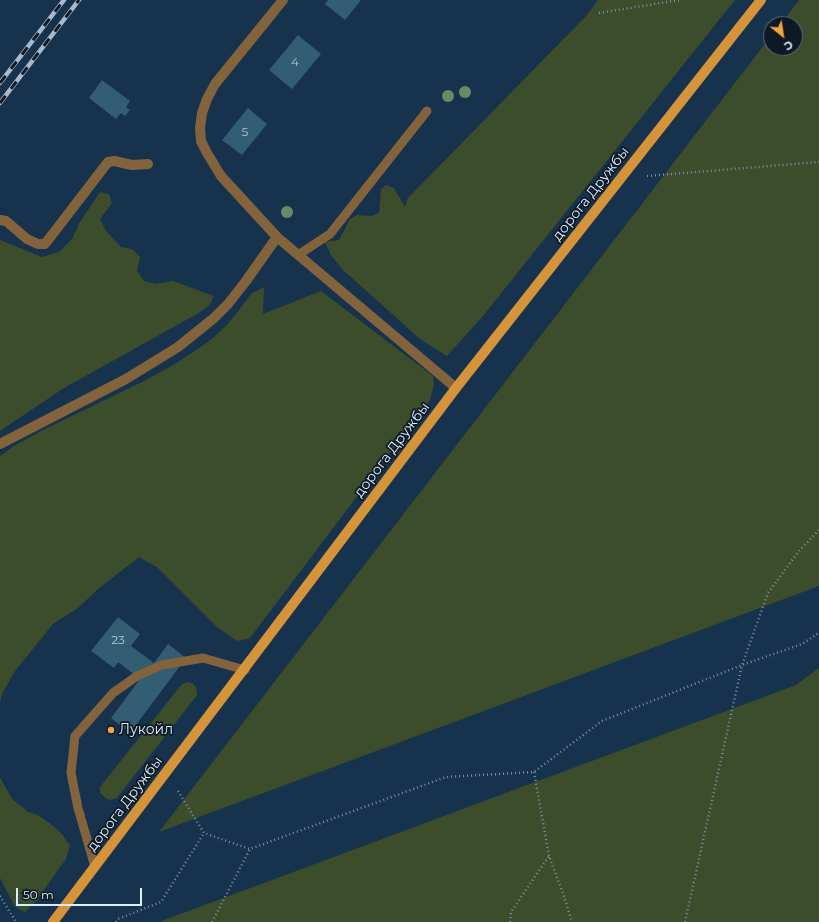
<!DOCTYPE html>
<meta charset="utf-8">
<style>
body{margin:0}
#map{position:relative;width:819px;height:922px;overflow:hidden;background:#17324c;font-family:Montserrat,sans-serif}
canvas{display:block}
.north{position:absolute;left:763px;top:16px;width:40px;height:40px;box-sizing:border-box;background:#0d1925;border:1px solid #606e7c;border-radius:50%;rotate:150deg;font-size:11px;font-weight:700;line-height:16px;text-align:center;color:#ddedff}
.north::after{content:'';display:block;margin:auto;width:14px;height:18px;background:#f1a640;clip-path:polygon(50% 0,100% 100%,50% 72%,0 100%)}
.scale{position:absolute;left:16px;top:888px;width:126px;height:18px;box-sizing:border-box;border:2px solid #ddedff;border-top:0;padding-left:5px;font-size:12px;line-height:14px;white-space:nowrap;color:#ddedff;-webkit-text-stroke:3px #0d1925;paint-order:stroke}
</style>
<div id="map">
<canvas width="819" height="922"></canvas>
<div class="north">С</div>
<div class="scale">50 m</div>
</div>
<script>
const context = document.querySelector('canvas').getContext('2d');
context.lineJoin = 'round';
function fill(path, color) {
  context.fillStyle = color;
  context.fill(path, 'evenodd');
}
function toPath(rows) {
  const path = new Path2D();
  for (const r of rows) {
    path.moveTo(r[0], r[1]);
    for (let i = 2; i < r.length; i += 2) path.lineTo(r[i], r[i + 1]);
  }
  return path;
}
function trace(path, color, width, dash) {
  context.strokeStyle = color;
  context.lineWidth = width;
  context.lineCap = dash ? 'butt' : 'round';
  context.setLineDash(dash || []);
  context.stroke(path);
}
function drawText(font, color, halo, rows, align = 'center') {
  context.font = font + ' Montserrat,sans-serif';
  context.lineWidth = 3.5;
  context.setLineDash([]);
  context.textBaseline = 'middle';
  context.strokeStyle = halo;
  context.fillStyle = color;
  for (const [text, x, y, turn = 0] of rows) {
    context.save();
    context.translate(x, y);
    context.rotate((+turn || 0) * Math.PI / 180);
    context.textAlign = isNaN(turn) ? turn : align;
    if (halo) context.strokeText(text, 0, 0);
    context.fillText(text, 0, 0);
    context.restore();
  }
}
const green = toPath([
 [598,0,735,0,483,316,447,356,420,339,343,270,331,255,325,242,339,240,350,219,357,215,371,216,379,213,381,189,386,185,394,188,405,207,408,198,587,15],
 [799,0,819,0,819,586,159,832,771,36,771,48,795,48,795,24,781,24],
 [100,192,109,194,112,203,100,219,106,231,121,247,132,249,140,257,137,271,144,281,155,284,173,281,214,296,209,306,197,314,64,388,0,431,0,240,42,257,59,252,72,239,80,222],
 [264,287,263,314,321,291,433,376,434,385,430,400,250,638,237,641,217,627,158,568,139,557,97,590,78,608,53,624,15,671,2,694,0,703,0,456,14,446,43,430,146,380,175,364,208,342,228,324,252,293],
 [819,668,819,922,159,922,796,685],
 [187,682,192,683,196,687,197,695,117,798,111,800,107,799,100,793,100,787,182,684],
 [0,777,12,799,28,812,38,815,52,825,62,834,70,846,66,859,36,901,25,912,15,907,0,878]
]);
const building = toPath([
 [328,0,361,0,345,20,325,4],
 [298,35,321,54,292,89,269,70],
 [102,80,130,101,126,107,130,110,125,116,121,113,116,119,89,98],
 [248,108,267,124,242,155,222,140],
 [118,617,140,634,131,646,154,663,168,644,186,658,130,733,111,718,140,679,118,662,114,668,91,651]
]);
const path = toPath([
 [599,13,679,0],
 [647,176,819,162],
 [534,772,549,856],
 [178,791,204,833,250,849,446,777,534,772,602,721,742,665,802,644,819,633],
 [0,896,16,922],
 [116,922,118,919,161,902,204,833],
 [212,922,250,849],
 [510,922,511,912,549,856,564,896,572,922],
 [685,922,742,665,768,593,799,551,819,530]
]);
const lane = toPath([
 [298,255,330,234,427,111],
 [95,867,78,808,71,773,75,736,113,693,137,676,162,665,203,658,245,670]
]);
const street = toPath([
 [283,0,215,84,207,99,202,113,200,128,201,141,207,153,221,176,277,237,456,388],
 [0,220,6,221,27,239,38,244,45,244,108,162,114,161,132,165,148,164],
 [0,444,126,379,178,347,214,318,228,304,246,281,277,237]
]);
const primary = toPath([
 [53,922,456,388,761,0]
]);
const rail = toPath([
 [0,83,64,0],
 [0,103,79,0]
]);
const trees = [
 [465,92],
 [448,96],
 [287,212]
];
const markers = [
 [111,730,4,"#f1a640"]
];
const numberNames = [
 ["4",295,62],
 ["5",245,132],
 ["23",118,640]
];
const streetNames = [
 ["дорога Дружбы",591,194,-52],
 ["дорога Дружбы",392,450,-53],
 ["дорога Дружбы",125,804,-53]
];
const poiNames = [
 ["Лукойл",119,730]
];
fill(green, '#3c4d2b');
fill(building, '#325d72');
trace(path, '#7b90a6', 2.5, [1, 3]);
trace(lane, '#83633c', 9);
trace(street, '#83633c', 10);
trace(primary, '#d5933a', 10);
trace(rail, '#a6b9ce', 4.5);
trace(rail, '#0d1925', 3, [9]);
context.fillStyle = '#678b67';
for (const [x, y] of trees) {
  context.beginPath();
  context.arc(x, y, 6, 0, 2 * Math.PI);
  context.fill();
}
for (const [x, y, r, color] of markers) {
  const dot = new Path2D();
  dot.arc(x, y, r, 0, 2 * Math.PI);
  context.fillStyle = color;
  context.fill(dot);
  trace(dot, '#0d1925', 1.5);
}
drawText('12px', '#b2c9dc', null, numberNames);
drawText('14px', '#ddedff', '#0d1925', streetNames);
drawText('14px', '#ddedff', '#0d1925', poiNames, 'left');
</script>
